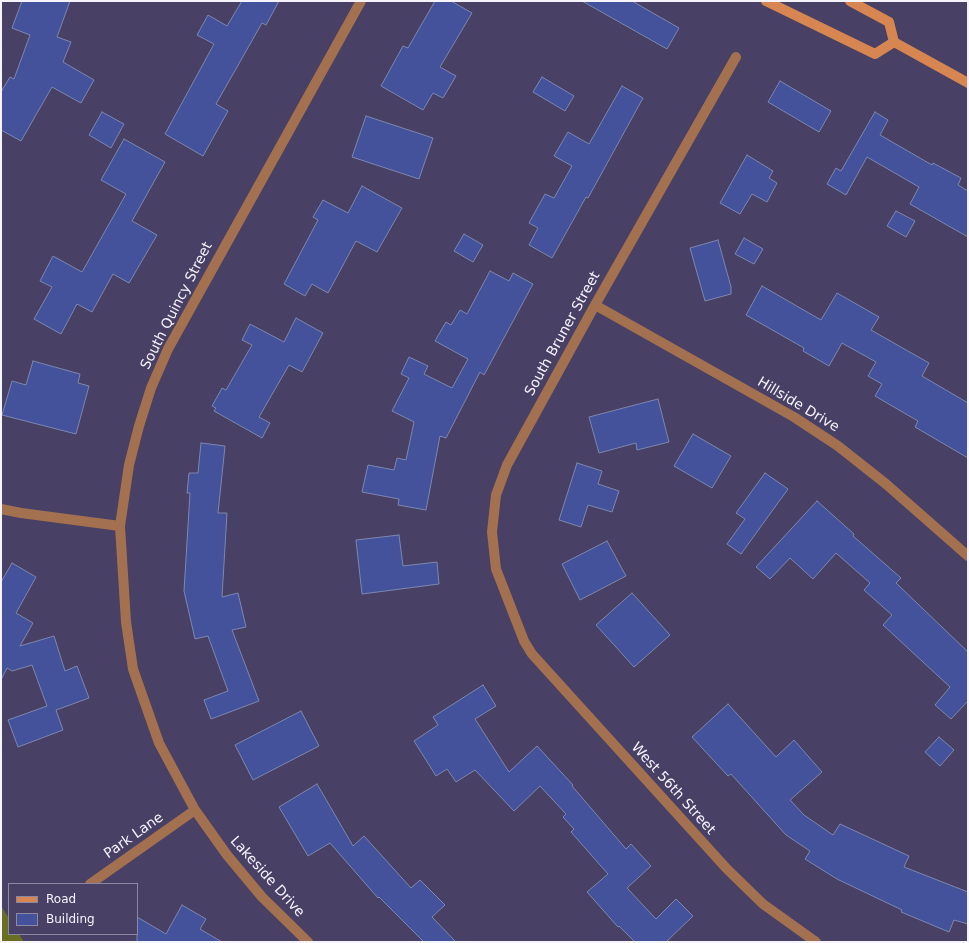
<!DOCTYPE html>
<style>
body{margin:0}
#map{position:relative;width:969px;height:943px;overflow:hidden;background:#484065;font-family:"DejaVu Sans",sans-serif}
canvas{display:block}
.frame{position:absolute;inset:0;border:2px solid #f5f3fd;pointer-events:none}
.legend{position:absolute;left:8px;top:883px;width:130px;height:52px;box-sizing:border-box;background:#484065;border:1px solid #8d88a2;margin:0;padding:5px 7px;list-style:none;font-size:12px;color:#f5f3fd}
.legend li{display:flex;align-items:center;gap:8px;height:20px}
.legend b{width:20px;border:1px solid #8d88a2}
</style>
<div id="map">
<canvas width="969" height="943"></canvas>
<div class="frame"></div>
<ul class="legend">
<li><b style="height:5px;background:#d78651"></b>Road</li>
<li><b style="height:11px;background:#44529b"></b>Building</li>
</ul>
</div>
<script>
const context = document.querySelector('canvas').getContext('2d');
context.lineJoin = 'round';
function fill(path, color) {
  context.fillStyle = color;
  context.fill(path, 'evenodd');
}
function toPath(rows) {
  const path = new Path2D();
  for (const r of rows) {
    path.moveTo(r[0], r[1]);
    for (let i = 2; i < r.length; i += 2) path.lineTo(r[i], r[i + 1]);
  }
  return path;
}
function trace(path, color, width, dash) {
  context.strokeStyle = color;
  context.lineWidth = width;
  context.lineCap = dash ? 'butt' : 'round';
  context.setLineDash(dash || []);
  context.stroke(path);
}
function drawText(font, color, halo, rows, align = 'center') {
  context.font = font + ' "DejaVu Sans",sans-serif';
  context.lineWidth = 4;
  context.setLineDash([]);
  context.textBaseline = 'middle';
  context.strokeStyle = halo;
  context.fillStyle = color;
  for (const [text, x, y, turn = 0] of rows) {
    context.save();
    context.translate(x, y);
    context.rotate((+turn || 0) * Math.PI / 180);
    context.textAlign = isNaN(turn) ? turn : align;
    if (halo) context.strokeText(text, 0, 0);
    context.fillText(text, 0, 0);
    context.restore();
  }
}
const green = toPath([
 [1,906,9,918,9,934,19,934,24,942,1,942]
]);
const building = toPath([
 [22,1,70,1,57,37,71,42,63,62,94,80,81,103,52,87,21,141,1,130,1,92,10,77,14,79,30,35,12,28,22,1],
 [242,1,279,1,266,25,262,23,216,104,228,111,203,156,165,134,214,44,197,35,208,15,227,26,242,1],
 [435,1,451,1,472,13,440,67,456,76,443,98,433,93,423,110,381,86,403,46,408,48,435,1],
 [582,1,632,1,679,28,667,49,582,1],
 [542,77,574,96,565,111,533,92,542,77],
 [780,81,831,111,819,132,768,102,780,81],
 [622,86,643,98,588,198,586,197,552,258,529,245,538,228,529,223,545,194,554,198,572,166,554,156,568,132,589,144,622,86],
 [102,112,124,124,111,148,89,135,102,112],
 [875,112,888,120,880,135,932,165,933,163,961,178,958,185,968,191,968,237,910,204,919,187,867,157,846,195,827,184,836,168,841,171,875,112],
 [366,116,433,138,419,179,352,157,366,116],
 [124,139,165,162,132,221,157,235,129,283,113,274,92,312,77,304,61,334,34,319,52,287,40,281,53,256,82,272,126,194,101,180,124,139],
 [747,155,773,171,769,178,777,183,767,202,752,194,740,214,720,203,747,155],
 [362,186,402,208,377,252,356,241,328,293,312,284,305,296,284,284,318,220,313,217,323,200,348,213,362,186],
 [896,211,915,221,906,237,887,226,896,211],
 [464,234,483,245,473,262,454,251,464,234],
 [744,238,763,249,754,264,735,254,744,238],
 [718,240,731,287,731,294,705,301,690,248,718,240],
 [490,271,509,281,513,273,533,284,484,375,480,372,446,438,440,436,426,510,398,505,399,499,362,492,368,465,394,470,397,458,406,460,414,422,392,411,409,378,401,374,409,357,428,366,424,374,452,388,468,359,435,341,446,322,451,325,460,310,467,314,490,271],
 [762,286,821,320,837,293,879,317,871,330,929,363,922,376,968,403,968,458,915,427,918,421,875,396,882,384,868,376,876,362,842,343,829,366,803,351,804,348,746,315,762,286],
 [296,318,323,333,302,372,289,365,259,417,270,423,262,438,214,411,216,408,212,406,222,388,226,390,252,345,242,340,250,324,284,342,296,318],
 [33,361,80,374,78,383,89,386,76,434,2,415,12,381,26,385,33,361],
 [658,399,669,442,637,450,636,443,599,453,589,417,658,399],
 [693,434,731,456,712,488,674,466,693,434],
 [201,443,225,446,218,513,227,513,222,597,238,593,246,627,232,630,259,701,211,719,204,700,228,691,208,636,195,639,184,591,190,493,187,493,189,473,198,473,201,443],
 [577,463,602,471,598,484,619,491,612,512,588,505,581,527,559,520,577,463],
 [765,473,788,489,741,554,727,544,745,519,736,513,765,473],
 [817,501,854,534,853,536,901,578,896,583,968,652,968,703,967,702,951,719,935,705,950,687,883,625,892,615,864,590,870,583,836,553,813,579,790,558,770,579,756,567,817,501],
 [399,535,403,566,437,562,439,584,362,594,356,540,399,535],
 [607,541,626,576,580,600,562,564,607,541],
 [12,563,36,577,16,613,33,623,20,646,54,636,65,671,77,666,89,698,56,710,63,730,18,747,8,720,47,706,32,665,12,671,7,668,1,680,1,582,12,563],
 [632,593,670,635,634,667,596,625,632,593],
 [483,685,496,706,475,719,509,772,537,746,573,785,572,786,626,849,631,844,651,866,627,888,656,919,676,899,693,916,666,942,635,942,619,926,618,927,587,892,608,874,571,832,574,829,563,817,566,814,540,786,514,811,475,770,456,782,447,769,436,776,414,741,438,725,433,717,483,685],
 [728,704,776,757,794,740,822,772,790,800,804,815,833,835,840,824,909,856,904,867,968,892,968,924,954,920,949,932,901,912,902,910,837,879,805,859,810,851,786,835,731,774,728,776,692,737,728,704],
 [301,711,319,746,253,780,235,745,301,711],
 [939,737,954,750,940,766,925,752,939,737],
 [317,784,353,846,364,836,411,888,420,880,445,905,432,917,456,942,424,942,379,897,378,898,330,843,308,856,279,807,317,784],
 [182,905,206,919,200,929,222,942,137,942,137,917,166,934,182,905]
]);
const street = toPath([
 [736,57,595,305,507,465,496,495,492,532,496,569,524,641,532,654,727,869,763,904,816,942],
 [595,305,794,417,838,446,886,484,968,556],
 [1,509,21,513,120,526],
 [90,884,195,810],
 [308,942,262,897,227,855,195,810,159,743,133,669,126,622,120,526,129,465,139,426,151,388,168,349,361,1]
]);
const secondary = toPath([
 [766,1,875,54,894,42],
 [850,1,889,22,894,42,968,83]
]);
const streetNames = [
 ["South Quincy Street",177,306,-63],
 ["South Bruner Street",563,334,-61],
 ["Hillside Drive",798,405,31],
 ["West 56th Street",673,789,48],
 ["Park Lane",134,836,-35],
 ["Lakeside Drive",267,877,48]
];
fill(green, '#696e23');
fill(building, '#44529b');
trace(building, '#7d87af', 1);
trace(street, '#a47150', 10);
trace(secondary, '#d78651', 10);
drawText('14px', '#f5f3fd', '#484065', streetNames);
</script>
